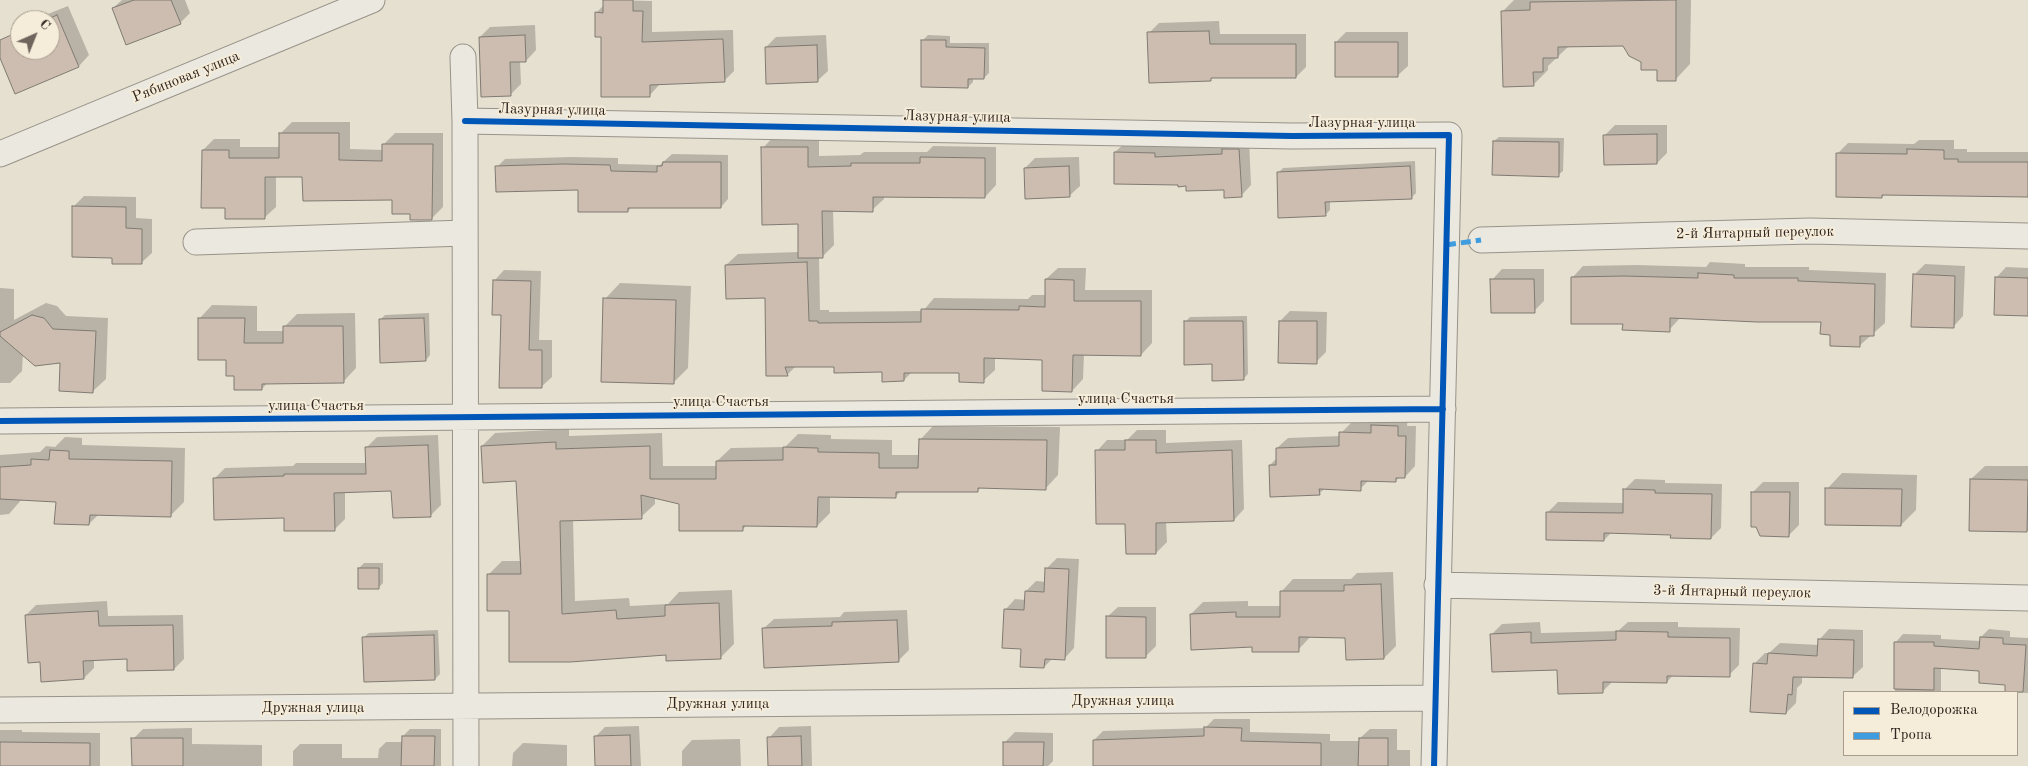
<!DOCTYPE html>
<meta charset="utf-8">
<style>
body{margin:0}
#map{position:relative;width:2028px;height:766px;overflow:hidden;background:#e6e0d0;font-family:"Old Standard TT",serif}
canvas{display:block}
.legend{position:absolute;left:1843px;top:691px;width:175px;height:65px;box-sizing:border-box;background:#f5edda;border:1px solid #a79c8e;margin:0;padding:6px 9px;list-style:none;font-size:15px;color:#31231d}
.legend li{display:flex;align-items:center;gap:10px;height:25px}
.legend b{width:25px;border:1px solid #a79c8e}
.north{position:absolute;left:10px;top:10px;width:50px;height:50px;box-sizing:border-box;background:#f5edda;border:1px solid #a79c8e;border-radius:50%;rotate:44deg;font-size:14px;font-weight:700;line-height:20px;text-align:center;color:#31231d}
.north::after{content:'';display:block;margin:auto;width:18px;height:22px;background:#70655c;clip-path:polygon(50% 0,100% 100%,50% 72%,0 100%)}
</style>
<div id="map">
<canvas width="2028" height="766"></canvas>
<ul class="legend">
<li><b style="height:6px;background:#0057b8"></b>Велодорожка</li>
<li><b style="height:6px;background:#3e9cdf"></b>Тропа</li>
</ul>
<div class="north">С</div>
</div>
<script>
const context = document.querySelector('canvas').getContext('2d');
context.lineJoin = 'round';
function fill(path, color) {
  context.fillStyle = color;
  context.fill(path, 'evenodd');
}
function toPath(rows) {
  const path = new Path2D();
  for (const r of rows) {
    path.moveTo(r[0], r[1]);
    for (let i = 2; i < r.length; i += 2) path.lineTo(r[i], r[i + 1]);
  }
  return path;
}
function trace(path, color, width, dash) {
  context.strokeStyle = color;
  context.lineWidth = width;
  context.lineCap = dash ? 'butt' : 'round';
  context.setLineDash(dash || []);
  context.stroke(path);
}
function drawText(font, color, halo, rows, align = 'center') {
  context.font = font + ' "Old Standard TT",serif';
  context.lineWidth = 4;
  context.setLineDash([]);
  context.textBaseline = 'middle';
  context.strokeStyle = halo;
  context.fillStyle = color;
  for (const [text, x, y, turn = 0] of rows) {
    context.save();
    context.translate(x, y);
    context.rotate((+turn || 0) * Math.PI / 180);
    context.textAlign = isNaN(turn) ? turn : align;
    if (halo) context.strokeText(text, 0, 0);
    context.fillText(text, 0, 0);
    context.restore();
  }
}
const shadow = toPath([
 [122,0,185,0,190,13,180,23,113,8],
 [604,0,652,1,652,32,733,30,734,71,724,81,659,83,659,85,649,96,603,35,596,13,604,5],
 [1514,0,1691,0,1690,64,1675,80,1658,69,1642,62,1624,45,1569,46,1548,66,1548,70,1533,85,1502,12],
 [68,6,89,55,79,66,16,92,0,55,0,43,7,37,20,31,20,50,50,50,50,20,42,20,48,14],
 [1219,21,1220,34,1306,34,1306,67,1296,77,1213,77,1211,79,1149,33,1159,23],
 [535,25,536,50,526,61,520,61,521,84,510,95,480,37,490,27],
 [1346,32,1408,32,1408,66,1397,76,1336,42],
 [826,35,828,71,817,81,766,47,776,37],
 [928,35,950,36,950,43,989,43,989,73,984,78,973,78,973,82,968,87,923,40],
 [292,122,350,122,350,149,384,150,384,144,395,133,443,133,443,207,432,218,412,212,394,199,304,176,276,176,276,207,264,218,226,207,203,150,214,139,240,139,240,147,280,147,280,134],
 [1615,125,1667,125,1667,153,1657,163,1605,135],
 [774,136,819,136,819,156,860,155,864,152,927,152,933,146,996,147,996,185,985,197,884,196,884,199,872,210,833,210,834,245,822,257,819,257,820,310,829,310,829,312,923,311,934,298,1028,299,1032,295,1046,295,1046,279,1058,268,1086,268,1085,290,1152,290,1152,343,1141,355,1084,354,1083,379,1072,391,1044,359,995,357,995,370,983,381,961,372,912,372,904,380,883,371,835,366,796,366,787,375,767,375,767,296,726,265,738,254,799,252,799,223,763,148],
 [1499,137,1564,138,1563,171,1558,175,1494,141],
 [1249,140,1251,185,1241,196,1225,188,1187,185,1115,152,1126,142,1165,143,1165,147,1228,145],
 [1919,140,1954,140,1954,149,1967,149,1967,152,2028,152,2028,196,1885,194,1882,197,1838,153,1848,143,1914,144],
 [672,154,728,155,728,199,721,207,632,207,628,211,579,188,497,167,505,159,571,157,618,158,618,164,660,165],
 [1079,157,1080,186,1069,196,1025,168,1035,158],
 [1415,161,1416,193,1411,198,1330,200,1330,210,1325,215,1278,173,1283,168],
 [84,196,136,197,136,218,152,219,152,253,141,263,113,257,74,206],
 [1710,262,1745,264,1745,267,1809,267,1809,270,1886,273,1885,323,1859,346,1832,334,1822,321,1681,317,1669,330,1624,322,1572,278,1583,266,1636,265,1706,267],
 [1925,264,1965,266,1963,316,1953,327,1914,275],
 [2006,267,2028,268,2028,315,1996,278],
 [1502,269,1544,269,1544,301,1534,311,1492,280],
 [504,270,541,271,539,340,552,340,552,377,541,387,502,314,494,281],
 [620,283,691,286,688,368,673,383,605,299],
 [0,288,14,289,14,320,46,303,57,306,66,316,108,318,106,379,93,391,62,362,23,353,22,371,10,383,0,383],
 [212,305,257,306,257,331,284,331,284,327,297,314,355,313,356,368,344,381,268,382,262,389,236,374,200,318],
 [1290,311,1327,312,1326,352,1316,362,1280,321],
 [429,313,430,355,426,360,380,320,385,315],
 [1247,316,1248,374,1243,379,1185,322,1190,317],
 [1382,415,1408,416,1407,426,1416,426,1415,466,1405,477,1400,477,1395,481,1369,480,1360,489,1325,488,1319,494,1270,465,1277,458,1277,448,1288,438,1341,436,1341,433,1351,423,1374,423],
 [933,426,1060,427,1058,475,1045,489,982,487,977,491,902,490,895,497,830,496,830,513,817,526,747,525,742,530,680,503,655,497,655,504,641,517,573,519,575,601,629,598,630,606,668,604,679,592,732,590,734,644,720,658,667,653,510,610,489,574,502,561,522,561,518,480,482,446,495,433,569,429,569,436,662,433,663,466,717,466,717,461,731,448,785,447,798,434,831,435,831,439,892,440,892,455,920,455,920,440],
 [1137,430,1166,430,1166,443,1242,440,1244,509,1234,520,1166,522,1167,542,1156,553,1097,451,1107,440,1127,440],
 [438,435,441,505,430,516,392,489,345,491,345,519,334,530,285,516,214,479,225,468,293,466,296,463,367,463,366,448,377,437],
 [65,437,82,438,82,445,185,448,184,502,171,515,99,514,89,524,57,501,22,499,9,514,0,515,0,455,40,452,46,446,55,447],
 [1985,466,2028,466,2028,531,1970,530,1971,479],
 [1842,473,1917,475,1916,510,1901,525,1827,489],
 [1635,479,1665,480,1665,483,1722,484,1721,528,1711,538,1672,533,1612,532,1604,540,1548,512,1558,502,1624,503,1625,489],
 [1763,482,1799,482,1799,525,1789,535,1753,492],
 [1057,558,1079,559,1074,648,1064,659,1053,658,1044,667,1022,648,1005,610,1015,599,1026,600,1026,591,1036,581,1046,582,1047,568],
 [364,563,383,563,383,583,378,588,359,568],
 [1393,572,1396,646,1384,658,1347,636,1311,636,1298,650,1254,646,1191,614,1203,602,1248,601,1248,606,1281,606,1281,592,1293,579,1351,579,1357,573],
 [107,601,108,616,183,615,184,659,174,669,128,658,94,660,94,668,84,678,41,661,26,615,36,605],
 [1118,607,1156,607,1156,646,1145,657,1107,617],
 [907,610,909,650,898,661,763,629,774,619,840,617,844,612],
 [1540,622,1541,633,1618,631,1628,622,1678,622,1678,627,1740,628,1739,665,1729,675,1674,674,1667,682,1613,681,1603,691,1492,634,1502,624],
 [1829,629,1863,630,1863,667,1852,677,1802,676,1802,683,1797,688,1796,703,1786,713,1755,663,1765,653,1769,653,1780,643,1819,645,1819,640],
 [1989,629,2010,631,2010,637,2028,638,2028,693,2006,692,2007,683,1980,670,1941,667,1941,692,1895,692,1896,642,1903,634,1941,635,1941,639,1981,641,1981,637],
 [438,630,440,674,435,679,364,637,369,633],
 [1214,719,1250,719,1250,732,1330,734,1330,741,1360,741,1360,738,1370,729,1397,729,1397,750,1410,750,1410,766,1095,766,1094,740,1103,731,1205,728],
 [639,726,641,766,596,766,595,737,605,727],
 [811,726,812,766,770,766,769,738,779,727],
 [192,728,192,744,262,745,262,766,133,766,133,739,143,729],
 [410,729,441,729,441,766,293,766,293,751,300,744,342,744,342,758,378,758,379,749,386,742,403,742,403,736],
 [0,730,22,730,22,732,100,733,100,766,0,766],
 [1015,732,1053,733,1053,761,1048,766,1004,766,1005,742],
 [740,739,741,766,682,766,682,751,692,740],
 [523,743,567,745,567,766,512,766,513,753]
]);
const building = toPath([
 [134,0,171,0,181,24,126,45,112,8,134,0],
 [603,0,633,0,633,11,643,11,642,42,723,39,725,82,650,85,650,97,601,97,601,37,595,37,595,12,603,13,603,0],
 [1676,0,1676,81,1657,81,1657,70,1641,70,1641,62,1629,56,1623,46,1558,47,1558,58,1543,58,1543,72,1533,72,1534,86,1503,87,1501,11,1530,10,1530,2,1676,0],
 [57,15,79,67,15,94,0,58,0,40,20,31,20,50,50,50,50,20,46,20,57,15],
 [1209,31,1210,44,1296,44,1296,78,1211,78,1211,81,1149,83,1147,32,1209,31],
 [525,35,526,62,510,62,511,96,481,97,479,37,525,35],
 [921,40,946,40,946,47,985,48,984,79,968,79,968,88,921,87,921,40],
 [1335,42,1398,42,1398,77,1335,77,1335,42],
 [817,45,818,82,766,84,765,47,817,45],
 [279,133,339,133,339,160,382,161,382,144,433,144,432,220,410,220,410,214,392,214,392,200,303,201,302,177,265,177,265,219,225,219,225,208,201,208,202,150,229,150,229,158,279,158,279,133],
 [1657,134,1657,164,1604,165,1603,135,1657,134],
 [1493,141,1559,142,1559,177,1492,175,1493,141],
 [761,147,808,147,808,167,851,166,851,163,920,163,920,157,985,158,985,198,873,197,873,212,822,211,823,258,798,258,798,224,762,225,761,147],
 [1222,149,1239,149,1242,197,1224,198,1224,190,1186,191,1186,186,1178,187,1178,185,1114,184,1114,152,1155,153,1155,157,1222,154,1222,149],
 [1907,149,1944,150,1944,159,1958,159,1958,162,2028,162,2028,197,1882,195,1882,198,1836,197,1836,153,1907,154,1907,149],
 [663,162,721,162,721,208,628,208,628,212,578,212,578,190,496,192,495,166,563,164,610,165,611,171,657,172,657,166,662,166,663,162],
 [1069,166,1070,197,1025,199,1024,168,1069,166],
 [1410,166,1412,199,1325,202,1326,216,1278,218,1277,172,1410,166],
 [72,206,126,207,126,228,142,229,142,264,112,264,112,258,72,257,72,206],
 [807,262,809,321,818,321,818,323,921,322,921,309,1019,310,1019,306,1045,307,1045,279,1074,280,1074,301,1141,301,1141,356,1073,355,1072,392,1042,391,1042,360,984,358,984,383,959,382,959,373,904,373,904,381,882,382,882,372,834,373,834,367,785,367,788,376,766,376,765,298,726,299,725,265,807,262],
 [1698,273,1734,275,1734,278,1798,278,1798,281,1875,284,1874,336,1860,336,1860,347,1830,346,1830,335,1820,334,1821,322,1757,322,1670,318,1670,332,1622,330,1623,324,1571,324,1571,277,1624,276,1698,278,1698,273],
 [1913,274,1955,276,1954,328,1911,327,1913,274],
 [1995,277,2028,278,2028,316,1994,315,1995,277],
 [1490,279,1534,279,1535,313,1491,313,1490,279],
 [493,280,531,281,529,350,542,350,542,388,499,388,501,315,492,315,493,280],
 [603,298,676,300,674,384,601,382,603,298],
 [32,315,44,318,53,329,96,331,93,393,59,391,60,363,35,366,0,336,0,332,32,315],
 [198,318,245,318,244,343,283,343,283,326,343,326,344,383,262,384,262,390,234,390,234,376,226,376,226,360,198,360,198,318],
 [424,318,426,361,380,363,379,319,424,318],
 [1184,321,1243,321,1244,380,1212,381,1212,364,1184,365,1184,321],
 [1279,321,1317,321,1317,364,1278,363,1279,321],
 [1371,425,1398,426,1398,436,1406,436,1405,478,1396,478,1396,482,1361,481,1361,491,1319,489,1320,495,1270,497,1269,465,1276,465,1276,448,1339,446,1339,432,1371,433,1371,425],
 [919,439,1047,440,1046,490,978,488,978,492,896,492,896,498,818,497,817,527,743,526,743,531,679,531,679,504,641,495,642,519,560,521,562,614,616,610,617,619,665,616,665,605,719,603,721,659,666,661,666,655,570,662,509,662,509,611,487,611,487,574,521,574,516,481,483,483,481,446,556,442,556,449,650,446,650,479,716,479,716,461,783,460,783,447,818,448,818,452,879,453,879,468,918,468,919,439],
 [1125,440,1156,440,1156,453,1232,450,1234,521,1156,523,1156,554,1126,554,1125,524,1096,524,1095,450,1125,450,1125,440],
 [428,445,431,517,393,518,391,491,334,493,335,531,284,531,284,518,214,520,213,478,284,476,284,474,366,474,365,447,428,445],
 [50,450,69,451,69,459,172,461,171,517,90,515,89,525,54,524,56,502,0,499,0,467,31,465,31,459,49,460,50,450],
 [1970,479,2028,480,2027,532,1969,531,1970,479],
 [1825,488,1902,489,1901,526,1825,525,1825,488],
 [1623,489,1655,490,1655,493,1712,494,1711,539,1670,538,1671,535,1604,533,1604,541,1546,540,1546,512,1623,513,1623,489],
 [1751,492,1790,492,1789,537,1760,536,1756,527,1751,527,1751,492],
 [358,568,379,568,379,589,358,589,358,568],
 [1045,568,1069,569,1065,660,1045,659,1044,668,1020,667,1021,649,1002,648,1004,609,1024,610,1025,591,1044,592,1045,568],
 [1381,584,1384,659,1346,660,1345,638,1299,637,1299,652,1252,652,1252,647,1191,650,1190,614,1236,612,1236,617,1280,617,1280,591,1344,591,1344,585,1381,584],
 [98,611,99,626,173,625,174,670,127,671,127,659,83,661,84,679,41,682,40,662,28,663,25,615,98,611],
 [1106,616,1146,617,1146,658,1106,658,1106,616],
 [897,620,899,662,764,668,762,628,832,626,832,622,897,620],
 [1616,631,1668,632,1668,637,1730,638,1730,677,1667,676,1667,683,1603,682,1603,693,1558,694,1557,670,1492,672,1490,634,1531,632,1531,643,1616,640,1616,631],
 [434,635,435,680,364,682,362,637,434,635],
 [1980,637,2003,638,2003,644,2026,645,2023,692,2005,692,2005,685,1979,683,1979,671,1934,668,1934,690,1894,689,1894,642,1934,642,1934,646,1979,649,1980,637],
 [1818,639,1854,640,1853,678,1793,677,1792,695,1788,694,1786,714,1750,712,1753,663,1767,664,1768,653,1817,656,1818,639],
 [1204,727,1242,728,1241,741,1321,743,1321,766,1093,766,1093,740,1204,736,1204,727],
 [630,735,631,766,595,766,594,736,630,735],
 [402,736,435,736,434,766,401,766,402,736],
 [801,736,802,766,768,766,767,737,801,736],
 [131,738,183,738,183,766,132,766,131,738],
 [1359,738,1388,738,1388,766,1358,766,1359,738],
 [0,742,90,743,90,766,0,766,0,742],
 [1003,742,1044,742,1043,766,1003,766,1003,742]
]);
const minor = toPath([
 [463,57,465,121,466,766],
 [465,121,1292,136,1449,135,1434,766],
 [0,154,372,0],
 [1481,240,1810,231,2028,236],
 [196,242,465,233],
 [0,421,1443,409],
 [1437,585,2028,598],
 [0,710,1435,698]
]);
const quiet = toPath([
 [1446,245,1481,240]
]);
const cycleway = toPath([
 [465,121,1292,136,1449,135,1434,766],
 [0,421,1443,409]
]);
const streetNames = [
 ["Рябиновая улица",186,77,-22],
 ["Лазурная улица",552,110,1],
 ["Лазурная улица",957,117,1],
 ["Лазурная улица",1362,123],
 ["2-й Янтарный переулок",1755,233,-1],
 ["улица Счастья",1126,399],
 ["улица Счастья",721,402],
 ["улица Счастья",316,406],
 ["3-й Янтарный переулок",1732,592,1],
 ["Дружная улица",1123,701],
 ["Дружная улица",718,704],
 ["Дружная улица",313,708]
];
fill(shadow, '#0003');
fill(building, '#cdbdb1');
trace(building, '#7f7a71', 1);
trace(minor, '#989389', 27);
trace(minor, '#ebe8e0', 25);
trace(quiet, '#3e9cdf', 5, [10, 5]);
trace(cycleway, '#0057b8', 6);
drawText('15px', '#31231d', '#f5edda', streetNames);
</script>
